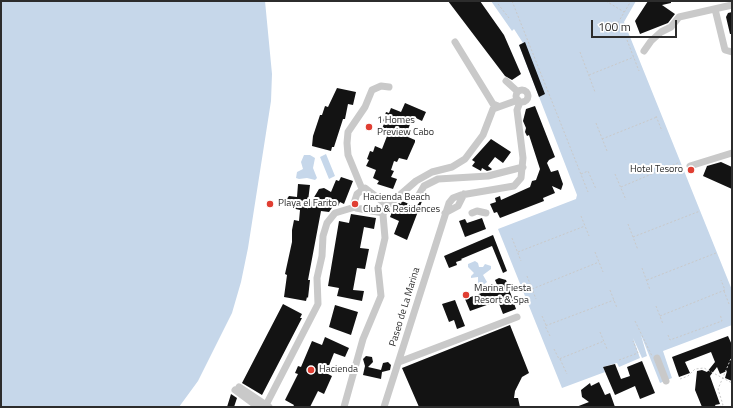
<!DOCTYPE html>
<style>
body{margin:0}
#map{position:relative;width:733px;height:408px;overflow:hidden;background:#fff;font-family:"Titillium Web",sans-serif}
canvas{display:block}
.frame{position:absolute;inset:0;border:2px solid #2c2c2c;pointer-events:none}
.scale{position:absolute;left:591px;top:20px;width:86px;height:18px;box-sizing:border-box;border:2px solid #2c2c2c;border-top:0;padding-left:5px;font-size:12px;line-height:14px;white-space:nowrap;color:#2c2c2c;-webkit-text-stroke:3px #fff;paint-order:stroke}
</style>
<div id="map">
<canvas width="733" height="408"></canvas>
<div class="frame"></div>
<div class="scale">100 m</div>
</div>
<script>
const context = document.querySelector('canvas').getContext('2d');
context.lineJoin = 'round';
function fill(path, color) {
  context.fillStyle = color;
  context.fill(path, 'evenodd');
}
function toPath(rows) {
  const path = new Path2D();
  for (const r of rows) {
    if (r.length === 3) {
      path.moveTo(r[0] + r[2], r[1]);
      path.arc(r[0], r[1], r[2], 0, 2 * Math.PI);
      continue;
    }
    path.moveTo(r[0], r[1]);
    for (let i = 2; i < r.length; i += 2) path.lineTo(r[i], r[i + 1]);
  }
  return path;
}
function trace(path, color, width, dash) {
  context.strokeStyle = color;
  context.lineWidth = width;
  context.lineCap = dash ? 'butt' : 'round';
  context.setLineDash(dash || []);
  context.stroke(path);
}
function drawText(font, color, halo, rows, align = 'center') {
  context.font = font + ' "Titillium Web",sans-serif';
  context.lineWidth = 4;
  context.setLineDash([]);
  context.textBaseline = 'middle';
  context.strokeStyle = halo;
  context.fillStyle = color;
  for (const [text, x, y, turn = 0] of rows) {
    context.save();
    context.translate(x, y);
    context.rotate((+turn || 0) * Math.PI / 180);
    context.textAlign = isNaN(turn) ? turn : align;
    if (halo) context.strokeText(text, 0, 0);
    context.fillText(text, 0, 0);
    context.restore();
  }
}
const water = toPath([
 [1,1,265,1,272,74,271,101,248,248,241,282,232,313,198,381,179,407,1,407],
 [491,1,636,1,624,22,732,290,732,325,663,351,672,378,660,383,641,335,647,356,642,358,633,338,640,358,619,367,617,363,603,367,605,372,562,388,498,229,576,199,577,195,519,45,523,43,514,29,512,31],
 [326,154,335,176,329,179,320,157],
 [304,155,310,155,315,158,313,168,317,178,315,180,307,178,299,179,296,178,297,172,303,169,301,162],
 [475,261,478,263,479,267,483,267,485,264,491,266,491,269,483,275,487,282,482,286,478,285,478,277,471,278,471,276,474,273,468,267,468,264]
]);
const building = toPath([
 [448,1,480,1,504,35,521,74,512,80,505,76],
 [648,1,671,1,671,3,662,5,675,14,668,23,640,34,635,21],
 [732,12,732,34,730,34,726,17,728,13],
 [525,42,545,94,539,97,519,45],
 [337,88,356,92,353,105,348,104,345,119,343,119,334,147,332,147,331,151,312,146,313,136,320,115,322,115,325,106,328,107],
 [405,103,426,112,422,121,416,118,414,124,411,122,407,132,410,133,408,137,415,140,415,142,407,160,399,158,397,162,394,161,391,170,394,171,391,177,397,179,393,189,377,184,379,181,373,178,376,170,366,166,369,160,367,159,370,151,373,152,375,146,382,149,389,131,382,128,385,122,383,121,386,112,389,113,391,108,401,112],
 [535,106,555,157,549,160,547,163,551,172,558,170,563,184,561,190,552,186,555,193,543,198,544,201,500,218,497,212,494,213,490,204,496,202,495,198,500,196,501,200,530,187,532,181,536,180,540,169,529,135,527,136,525,132,526,128,523,121,526,109],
 [491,139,511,152,503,163,495,157,488,166,492,169,491,170,487,171,482,168,481,171,472,166,475,162,472,160],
 [721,162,732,167,732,189,703,176,707,166],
 [341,177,353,181,344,204,340,202,338,206,334,205,329,212,321,211,308,280,310,280,308,298,307,297,306,301,284,297,287,275,285,274,292,242,292,230,294,220,299,221,300,210,287,207,285,204,286,200,289,196,297,197,298,184,310,185,307,209,319,189,324,188,331,192,336,180,339,181],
 [424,196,407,240,394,234,399,221,390,217,394,207,399,203,401,204,402,201,416,207],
 [351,214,376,218,374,229,364,227,360,248,369,249,365,269,357,268,353,290,364,291,362,301,337,296,339,288,328,286,339,221,349,223],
 [482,218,486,229,465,237,459,221,465,219,467,223],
 [493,235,507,271,503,273,492,246,461,259,462,260,456,262,457,265,449,268,444,256],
 [499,278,506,280,516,309,503,314,498,301,470,311,465,299,498,287,495,280],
 [455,300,465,326,457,329,454,320,449,322,442,304],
 [283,304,302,314,300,318,302,318,262,395,242,383],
 [335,305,358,312,351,335,329,327],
 [510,325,529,373,522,377,515,391,514,398,518,398,520,407,419,407,402,368],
 [728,336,732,345,732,381,725,378,727,371,720,374,717,367,710,376,720,404,715,405,716,407,702,407,695,390,697,371,702,370,707,372,715,362,711,352,685,362,690,373,679,377,672,357],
 [325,337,349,348,345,357,334,353,326,373,332,376,324,394,318,391,310,407,293,407,294,405,285,400,298,374,295,373,298,366,301,367,312,341,322,345],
 [366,356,372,357,373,362,368,367,381,370,383,363,388,362,391,365,390,370,382,372,381,379,363,375,365,366,363,359],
 [642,361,655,393,640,399,635,386,615,395,603,367,615,364,621,379,630,376,627,367],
 [599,382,605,395,610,393,615,407,576,407,589,402,582,397,581,390,590,383,591,386],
 [231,394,237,398,234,407,227,407]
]);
const path = toPath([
 [512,1,588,192],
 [606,1,624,12],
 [498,4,509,18],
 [616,26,631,1],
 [627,40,639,71],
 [580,52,595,92],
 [589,75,634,57],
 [656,116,662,131],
 [596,123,607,151],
 [602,139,657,117],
 [581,174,588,171,596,189],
 [615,174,626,200],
 [621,187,680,162],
 [581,216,589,236],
 [628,224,638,250],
 [633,237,700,211],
 [512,238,521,261],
 [518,252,585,226],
 [595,252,603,272],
 [642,268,650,290],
 [527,276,536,299],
 [647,280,716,253],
 [532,289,599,262],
 [610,290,617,308],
 [724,291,729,304],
 [656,306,663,324],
 [542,316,546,325],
 [660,316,725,290,721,280],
 [635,321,652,356],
 [600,332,607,349],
 [668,335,670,340,722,321,720,314],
 [550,336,545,326,614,300],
 [554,349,559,359,604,341],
 [560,359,567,374],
 [619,360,638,353,633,341],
 [680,379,688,376,695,369,704,368,732,383],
 [719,407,723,405,718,389,732,356]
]);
const minor = toPath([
 [715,9,725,50,732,52],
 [455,42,490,99,493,104,498,106],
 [644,51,651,41,661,32,671,27,679,17,732,5],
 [506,81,517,91],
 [522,96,6],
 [690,166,732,153],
 [362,189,348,155,347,143,348,132,365,107,372,90,381,86,389,87],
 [417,198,424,186,438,179,488,176,523,167],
 [383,213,356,208,354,203,357,194,365,188,387,205],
 [445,213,458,206,464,194],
 [472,213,477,211,486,213],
 [657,358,666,381],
 [399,362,517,317],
 [239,387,269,407],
 [235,390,258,407],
 [266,405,318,304,317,278,322,256,323,236,327,223,335,213,355,207],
 [344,407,363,339,381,296,378,268,385,238,383,215,385,208,416,181,432,172,452,167,465,159,483,135,493,109,518,100],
 [384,407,449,203,453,198,461,195,514,186,521,178,523,158,517,110,520,102]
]);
const markers = [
 [369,127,4,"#e03e32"],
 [691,170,4,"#e03e32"],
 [270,204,4,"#e03e32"],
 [355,204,4,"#e03e32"],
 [466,295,4,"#e03e32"],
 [311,370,4,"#e03e32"]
];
const poiNames = [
 ["1 Homes",377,121],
 ["Preview Cabo",377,133],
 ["Hotel Tesoro",683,170,"right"],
 ["Hacienda Beach",363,198],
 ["Club & Residences",363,210],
 ["Playa el Farito",278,204],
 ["Marina Fiesta",474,289],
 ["Resort & Spa",474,301],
 ["Hacienda",319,370]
];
const streetNames = [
 ["Paseo de La Marina",405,307,-73]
];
fill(water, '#c6d7ea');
fill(building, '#131313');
trace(path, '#c9c9c9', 1, [2, 2]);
trace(minor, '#c9c9c9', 7);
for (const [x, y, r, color] of markers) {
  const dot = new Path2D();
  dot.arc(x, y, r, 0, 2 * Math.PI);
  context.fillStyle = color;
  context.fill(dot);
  trace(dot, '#fff', 1.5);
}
drawText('10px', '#2c2c2c', '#fff', poiNames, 'left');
drawText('10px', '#2c2c2c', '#fff', streetNames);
</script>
